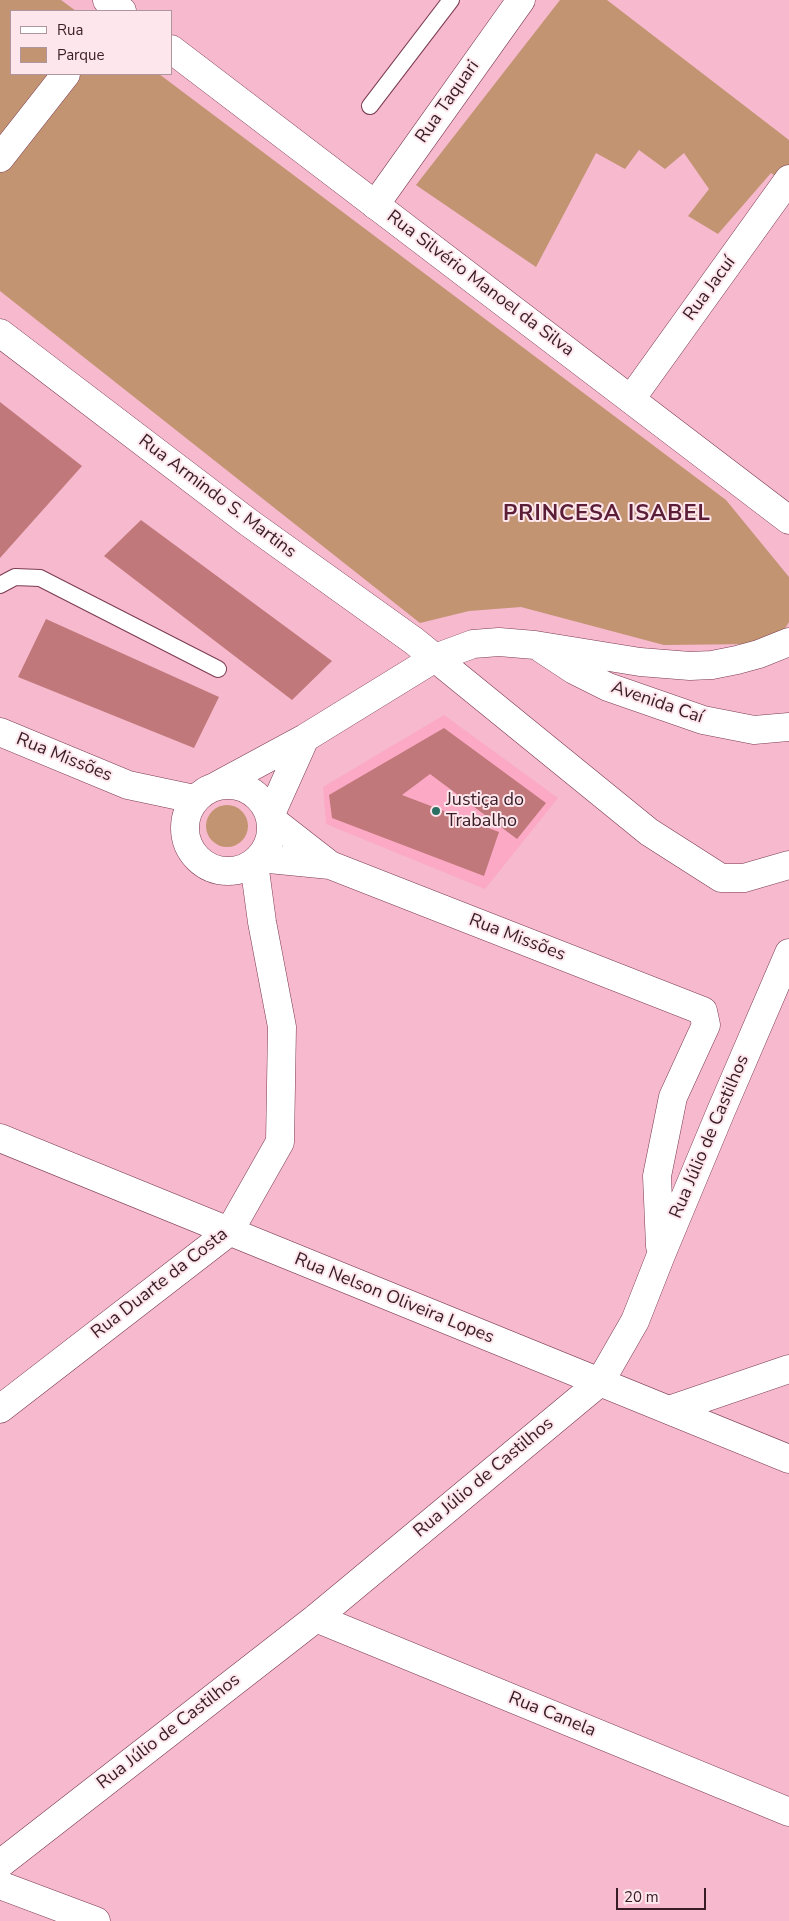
<!DOCTYPE html>
<meta charset="utf-8">
<style>
body{margin:0}
#map{position:relative;width:789px;height:1921px;overflow:hidden;background:#f6b9cd;font-family:"Nunito Sans",sans-serif}
canvas{display:block}
.legend{position:absolute;left:10px;top:10px;width:162px;height:65px;box-sizing:border-box;background:#fee6ed;border:1px solid #af959d;margin:0;padding:6px 9px;list-style:none;font-size:15px;color:#381c26}
.legend li{display:flex;align-items:center;gap:10px;height:25px}
.legend b{width:25px;border:1px solid #af959d}
.scale{position:absolute;left:616px;top:1888px;width:90px;height:22px;box-sizing:border-box;border:2px solid #381c26;border-top:0;padding-left:6px;font-size:15px;line-height:18px;white-space:nowrap;color:#381c26;-webkit-text-stroke:4px #fee6ed;paint-order:stroke}
</style>
<div id="map">
<canvas width="789" height="1921"></canvas>
<ul class="legend">
<li><b style="height:6px;background:#fff"></b>Rua</li>
<li><b style="height:14px;background:#c29472"></b>Parque</li>
</ul>
<div class="scale">20 m</div>
</div>
<script>
const context = document.querySelector('canvas').getContext('2d');
context.lineJoin = 'round';
function fill(path, color) {
  context.fillStyle = color;
  context.fill(path, 'evenodd');
}
function toPath(rows) {
  const path = new Path2D();
  for (const r of rows) {
    if (r.length === 3) {
      path.moveTo(r[0] + r[2], r[1]);
      path.arc(r[0], r[1], r[2], 0, 2 * Math.PI);
      continue;
    }
    path.moveTo(r[0], r[1]);
    for (let i = 2; i < r.length; i += 2) path.lineTo(r[i], r[i + 1]);
  }
  return path;
}
function trace(path, color, width, dash) {
  context.strokeStyle = color;
  context.lineWidth = width;
  context.lineCap = dash ? 'butt' : 'round';
  context.setLineDash(dash || []);
  context.stroke(path);
}
function drawText(font, color, halo, rows, align = 'center') {
  context.font = font + ' "Nunito Sans",sans-serif';
  context.lineWidth = 4;
  context.setLineDash([]);
  context.textBaseline = 'middle';
  context.strokeStyle = halo;
  context.fillStyle = color;
  for (const [text, x, y, turn = 0] of rows) {
    context.save();
    context.translate(x, y);
    context.rotate((+turn || 0) * Math.PI / 180);
    context.textAlign = isNaN(turn) ? turn : align;
    if (halo) context.strokeText(text, 0, 0);
    context.fillText(text, 0, 0);
    context.restore();
  }
}
const built = toPath([
 [444,715,558,798,485,889,326,824,323,787]
]);
const green = toPath([
 [0,0,61,0,76,11,11,11,11,74,159,74,726,500,789,577,789,622,783,632,752,644,664,645,521,607,469,611,420,623,0,291],
 [560,0,607,0,789,140,789,168,780,179,771,173,718,234,688,216,709,189,684,153,665,169,639,150,625,169,596,153,536,267,416,185],
 [227,826,21]
]);
const building = toPath([
 [0,402,82,466,0,558],
 [141,520,332,661,292,700,104,556],
 [46,619,219,697,194,748,18,677],
 [444,728,546,803,517,839,430,774,402,795,499,832,484,876,332,818,329,795]
]);
const lane = toPath([
 [370,106,451,0],
 [0,585,15,577,40,578,218,669]
]);
const street = toPath([
 [0,158,66,74],
 [375,205,521,0],
 [631,399,789,179],
 [435,658,649,832,721,878,744,878,789,865],
 [271,819,330,865],
 [259,858,330,865,703,1011,706,1025,673,1097,657,1176,660,1246],
 [669,1410,789,1369],
 [316,1618,789,1812],
 [0,1864,316,1618,600,1382,635,1321,661,1255,721,1111,789,953],
 [0,1885,96,1921]
]);
const secondary = toPath([
 [107,0,122,11],
 [171,49,789,520],
 [0,333,248,522,414,641,435,658],
 [542,649,574,670,608,687,703,720,754,730,789,727],
 [0,732,128,785,194,799],
 [228,828,43],
 [218,785,305,738,435,658,473,644,499,642,535,645,640,662,690,666,712,665,737,660,759,654,789,642],
 [270,816,305,738],
 [0,1138,789,1459],
 [0,1409,229,1232,280,1142,282,1027,262,922,254,863]
]);
const markers = [
 [436,811,5,"#2b6f62"]
];
const streetNames = [
 ["Rua Taquari",448,102,-55],
 ["Rua Silvério Manoel da Silva",480,284,37],
 ["Rua Jacuí",710,289,-54],
 ["Rua Armindo S. Martins",217,497,37],
 ["Avenida Caí",657,703,19],
 ["Rua Missões",64,758,22],
 ["Rua Missões",517,938,21],
 ["Rua Júlio de Castilhos",710,1137,-67],
 ["Rua Duarte da Costa",160,1284,-38],
 ["Rua Nelson Oliveira Lopes",394,1299,22],
 ["Rua Júlio de Castilhos",484,1478,-40],
 ["Rua Canela",552,1715,22],
 ["Rua Júlio de Castilhos",169,1732,-38]
];
const poiNames = [
 ["Justiça do",446,801],
 ["Trabalho",446,822]
];
const districtNames = [
 ["PRINCESA ISABEL",607,515]
];
fill(built, '#fba9c4');
fill(green, '#c29472');
fill(building, '#c1787a');
trace(lane, '#7b3b53', 18);
trace(street, '#7b3b53', 29);
trace(secondary, '#7b3b53', 29);
trace(lane, '#fff', 16);
trace(street, '#fff', 28);
trace(secondary, '#fff', 28);
for (const [x, y, r, color] of markers) {
  const dot = new Path2D();
  dot.arc(x, y, r, 0, 2 * Math.PI);
  context.fillStyle = color;
  context.fill(dot);
  trace(dot, '#fee6ed', 2);
}
drawText('18px', '#381c26', '#fee6ed', streetNames);
drawText('18px', '#381c26', '#fee6ed', poiNames, 'left');
context.letterSpacing = '1px';
drawText('bold 22px', '#5a1e37', '#fee6ed', districtNames);
context.letterSpacing = '0px';
</script>
